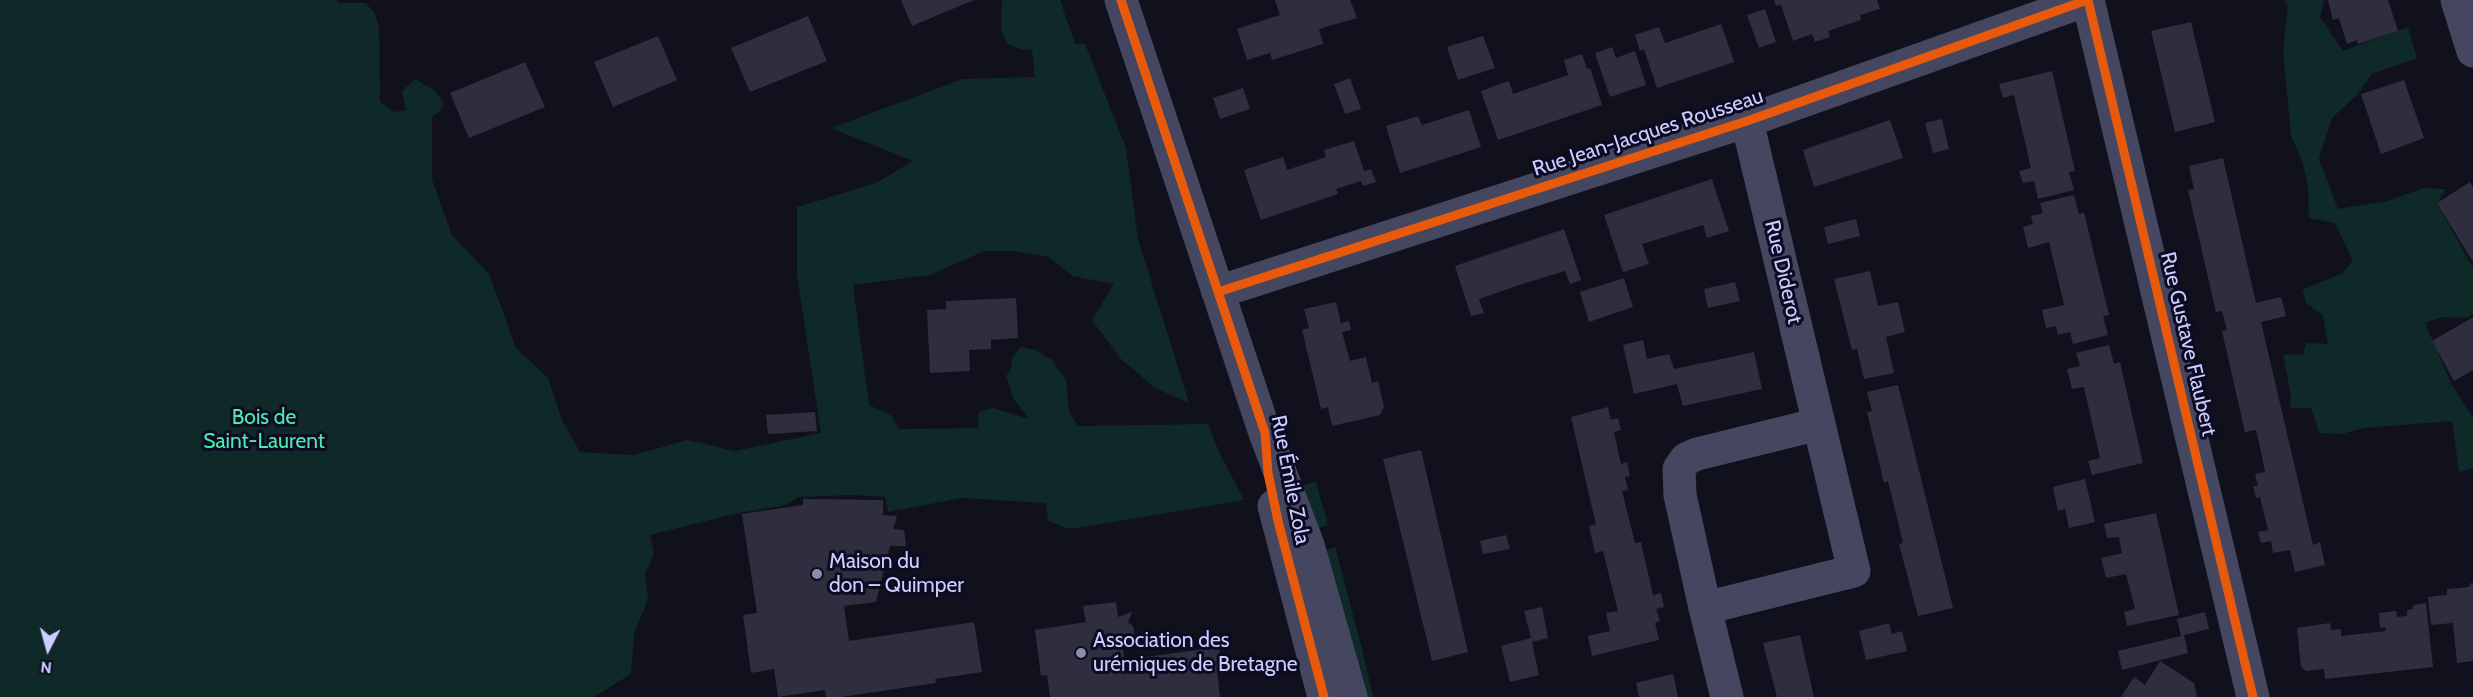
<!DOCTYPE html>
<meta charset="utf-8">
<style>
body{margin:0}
#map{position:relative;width:2473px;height:697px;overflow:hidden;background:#11111d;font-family:Cabin,sans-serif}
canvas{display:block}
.north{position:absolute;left:18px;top:619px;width:60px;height:60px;-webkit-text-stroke:4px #0c0b23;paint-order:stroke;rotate:186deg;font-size:16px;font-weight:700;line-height:24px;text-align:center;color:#cdceff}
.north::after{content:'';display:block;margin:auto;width:21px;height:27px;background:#cdceff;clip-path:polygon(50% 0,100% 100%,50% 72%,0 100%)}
</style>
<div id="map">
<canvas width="2473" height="697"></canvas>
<div class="north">N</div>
</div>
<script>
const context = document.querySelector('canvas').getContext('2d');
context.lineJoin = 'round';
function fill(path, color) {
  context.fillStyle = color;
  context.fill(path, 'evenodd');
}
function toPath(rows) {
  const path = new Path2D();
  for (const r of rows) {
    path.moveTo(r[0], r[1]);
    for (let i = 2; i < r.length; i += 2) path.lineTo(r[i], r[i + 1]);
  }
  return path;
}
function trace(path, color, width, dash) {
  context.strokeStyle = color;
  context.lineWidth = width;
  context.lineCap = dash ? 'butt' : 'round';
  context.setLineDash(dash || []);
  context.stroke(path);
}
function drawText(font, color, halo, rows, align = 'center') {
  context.font = font + ' Cabin,sans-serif';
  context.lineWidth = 6;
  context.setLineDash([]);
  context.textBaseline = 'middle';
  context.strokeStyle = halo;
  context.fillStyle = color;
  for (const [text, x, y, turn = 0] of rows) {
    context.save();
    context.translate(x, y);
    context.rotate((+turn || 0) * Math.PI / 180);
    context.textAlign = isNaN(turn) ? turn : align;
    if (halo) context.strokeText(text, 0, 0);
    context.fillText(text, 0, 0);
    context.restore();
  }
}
const green = toPath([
 [0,0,336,0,339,3,366,3,375,14,379,28,380,101,393,112,406,110,402,91,415,79,435,91,444,104,439,112,432,117,432,180,452,235,489,274,516,348,548,378,562,420,580,452,634,455,687,440,735,451,821,433,797,275,797,207,876,183,913,161,831,128,963,79,1035,77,1032,50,1020,49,1008,44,1001,30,1002,0,1060,0,1075,44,1085,44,1126,148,1138,239,1189,403,1155,388,1121,359,1092,320,1114,284,1072,276,1049,257,1014,251,984,251,930,275,853,285,869,405,892,416,899,429,978,428,979,412,993,408,1029,419,1013,398,1006,376,1011,369,1012,358,1020,347,1036,350,1052,360,1066,380,1069,411,1078,426,1208,424,1219,452,1244,500,1070,529,1048,521,1046,503,962,498,888,512,885,497,853,495,798,497,786,505,734,514,650,535,654,553,645,575,648,599,634,634,631,674,594,697,0,697],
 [2284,0,2324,0,2320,17,2343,51,2408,27,2417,58,2372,74,2356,96,2332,118,2319,159,2338,209,2387,201,2424,188,2446,189,2437,203,2473,268,2473,314,2467,318,2442,317,2425,323,2451,383,2473,418,2473,468,2459,472,2452,421,2364,428,2342,434,2319,433,2311,408,2290,408,2291,396,2283,355,2303,354,2306,343,2328,344,2323,316,2307,304,2302,290,2341,274,2353,261,2335,223,2309,218,2308,186,2302,160,2291,136,2283,50,2288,6],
 [1316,482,1328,525,1314,530,1299,486],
 [1335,547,1363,652,1373,697,1360,697,1324,551]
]);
const building = toPath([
 [901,0,974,0,912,26],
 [1275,0,1350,0,1357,18,1319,29,1323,44,1272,60,1270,53,1247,60,1237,29,1280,15],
 [1774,0,1877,0,1880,9,1860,15,1861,20,1828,31,1830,37,1815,42,1812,34,1793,41,1781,5,1776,6],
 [2328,0,2388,0,2398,31,2358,44,2357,40,2347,44,2339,18,2333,20],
 [1765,9,1776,42,1759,48,1747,15],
 [808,16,827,61,750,92,731,48],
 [2191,22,2215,122,2175,132,2151,31],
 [1721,24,1734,62,1657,88,1644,49,1640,51,1635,35,1659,27,1665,43],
 [658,36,677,80,613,107,594,62],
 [1483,36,1495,68,1458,80,1447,47],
 [1612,47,1616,58,1635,51,1646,85,1610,97,1595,53],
 [1582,54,1587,69,1590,68,1602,105,1498,140,1481,91,1509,81,1513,94,1568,75,1564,60],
 [525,62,545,107,469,138,450,93],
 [2052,71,2075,171,2069,172,2074,190,2038,199,2034,181,2023,183,2019,171,2031,168,2014,95,2003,98,1999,84],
 [1350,78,1361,109,1345,114,1334,84],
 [2404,80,2424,138,2381,154,2361,94],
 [1243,88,1250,109,1220,119,1213,98],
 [1469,110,1481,147,1400,173,1386,126,1418,116,1422,125],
 [1942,119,1949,149,1933,153,1925,123],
 [1890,120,1903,158,1814,187,1803,150],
 [1354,141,1364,171,1371,169,1376,182,1363,186,1361,181,1336,189,1338,194,1261,220,1244,170,1283,157,1287,170,1326,157,1324,150],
 [2223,158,2256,303,2281,297,2286,316,2261,322,2313,545,2320,542,2325,565,2295,572,2290,550,2273,553,2271,541,2261,543,2258,532,2268,530,2260,497,2256,498,2253,486,2258,486,2255,474,2265,472,2261,452,2256,430,2245,432,2222,331,2227,330,2222,311,2216,312,2188,190,2194,189,2189,166],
 [1712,179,1729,231,1707,238,1703,225,1642,244,1649,264,1623,272,1604,215],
 [2470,182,2473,187,2473,262,2437,203],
 [2074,195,2079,214,2084,213,2109,315,2103,316,2108,335,2073,344,2070,332,2058,335,2056,326,2046,328,2042,310,2064,305,2057,275,2049,242,2028,248,2023,227,2033,224,2031,216,2043,213,2040,203],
 [1856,219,1860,236,1828,244,1824,227],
 [1564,229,1581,280,1570,284,1565,271,1522,284,1479,299,1484,313,1471,316,1455,266],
 [1870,271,1878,306,1898,302,1905,332,1886,337,1894,373,1864,379,1857,349,1852,350,1834,279],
 [1624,278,1633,307,1589,322,1580,292],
 [1735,282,1740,301,1708,308,1704,289],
 [1016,298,1018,338,991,340,991,349,969,350,970,371,930,373,927,310,946,309,946,301],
 [1336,302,1341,323,1349,321,1351,330,1342,332,1350,361,1366,357,1372,383,1378,381,1384,407,1380,415,1332,426,1328,407,1321,409,1302,330,1309,328,1304,309],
 [2473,317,2473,370,2454,381,2432,341],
 [1643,340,1647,359,1669,354,1674,369,1754,352,1762,389,1683,406,1677,384,1634,394,1623,345],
 [2109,345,2114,364,2120,362,2143,463,2092,475,2088,461,2100,458,2084,387,2072,389,2067,369,2080,366,2076,353],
 [1898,385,1953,608,1918,616,1899,544,1903,543,1888,481,1884,483,1867,412,1872,411,1867,392],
 [1608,407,1611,420,1618,418,1621,430,1614,432,1621,464,1627,462,1630,476,1625,477,1628,490,1622,491,1635,543,1641,542,1653,595,1661,593,1664,607,1656,609,1660,621,1655,623,1659,640,1592,656,1588,636,1610,631,1606,613,1618,611,1603,551,1595,553,1589,526,1596,525,1571,417],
 [815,412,817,431,768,434,766,415],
 [1421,450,1468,652,1432,661,1383,459],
 [2085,479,2095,522,2069,528,2065,509,2058,511,2053,487],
 [803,499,883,500,883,515,897,516,893,529,904,530,906,546,890,546,876,602,844,606,849,641,974,622,982,672,935,679,936,683,841,697,826,697,825,690,778,697,774,669,751,673,743,615,757,613,742,514,803,505],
 [2156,513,2179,615,2127,626,2124,612,2135,609,2126,574,2106,578,2101,558,2122,553,2119,537,2107,538,2104,524],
 [1506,535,1510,549,1483,554,1480,541],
 [2471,583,2473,583,2473,661,2457,663,2453,623,2431,625,2428,597,2447,595,2447,589,2469,587],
 [1116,602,1118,617,1132,612,1128,622,1133,626,1135,640,1122,642,1124,660,1219,647,1222,670,1217,671,1220,697,1050,697,1047,675,1041,676,1035,630,1086,622,1083,606],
 [2426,603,2433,667,2325,679,2324,669,2306,671,2301,667,2297,628,2330,623,2331,630,2341,629,2341,636,2386,631,2385,627,2380,628,2379,613,2396,611,2397,617,2407,616,2407,610,2413,609,2413,605],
 [1542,607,1548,638,1532,642,1539,675,1510,682,1501,646,1531,638,1524,611],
 [2205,612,2209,629,2184,635,2188,653,2122,670,2118,651,2181,636,2177,619],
 [1889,623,1892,634,1902,631,1907,651,1866,660,1859,631],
 [1800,635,1814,697,1777,697,1763,643],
 [2160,661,2194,683,2197,697,2121,697,2134,677,2145,685],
 [1673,674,1678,697,1639,697,1636,683]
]);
const minor = toPath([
 [2088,0,2253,697],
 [2457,0,2473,51],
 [1218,292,1747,121,2087,0],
 [1705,608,1680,495,1679,469,1686,459,1697,454,1819,424,1747,121],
 [1727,697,1705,608,1854,571,1819,424]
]);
const tertiary = toPath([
 [1121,0,1265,433,1308,545,1351,697],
 [1274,506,1324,697]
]);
const cycleway = toPath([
 [1121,0,1265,433,1268,473,1278,521,1324,697],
 [2088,0,2253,697],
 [1218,292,1747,121,2087,0]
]);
const markers = [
 [817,574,6,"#8b8cb0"],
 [1081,653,6,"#8b8cb0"]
];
const streetNames = [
 ["Rue Jean-Jacques Rousseau",1648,133,-18],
 ["Rue Diderot",1783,272,77],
 ["Rue Gustave Flaubert",2188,344,77],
 ["Rue Émile Zola",1290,480,79]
];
const parkNames = [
 ["Bois de",264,418],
 ["Saint-Laurent",264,442]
];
const poiNames = [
 ["Maison du",829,562],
 ["don – Quimper",829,586],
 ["Association des",1093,641],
 ["urémiques de Bretagne",1093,665]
];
fill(green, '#0e2927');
fill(building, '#2f2e3f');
trace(minor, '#44475f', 33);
trace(tertiary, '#44475f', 33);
trace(cycleway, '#e8590c', 9);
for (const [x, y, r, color] of markers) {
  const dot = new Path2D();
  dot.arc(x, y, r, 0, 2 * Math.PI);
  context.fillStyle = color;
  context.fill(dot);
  trace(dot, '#0c0b23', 2);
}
drawText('21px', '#cdceff', '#0c0b23', streetNames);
drawText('21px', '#4cecae', '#0c0b23', parkNames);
drawText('21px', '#cdceff', '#0c0b23', poiNames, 'left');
</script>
